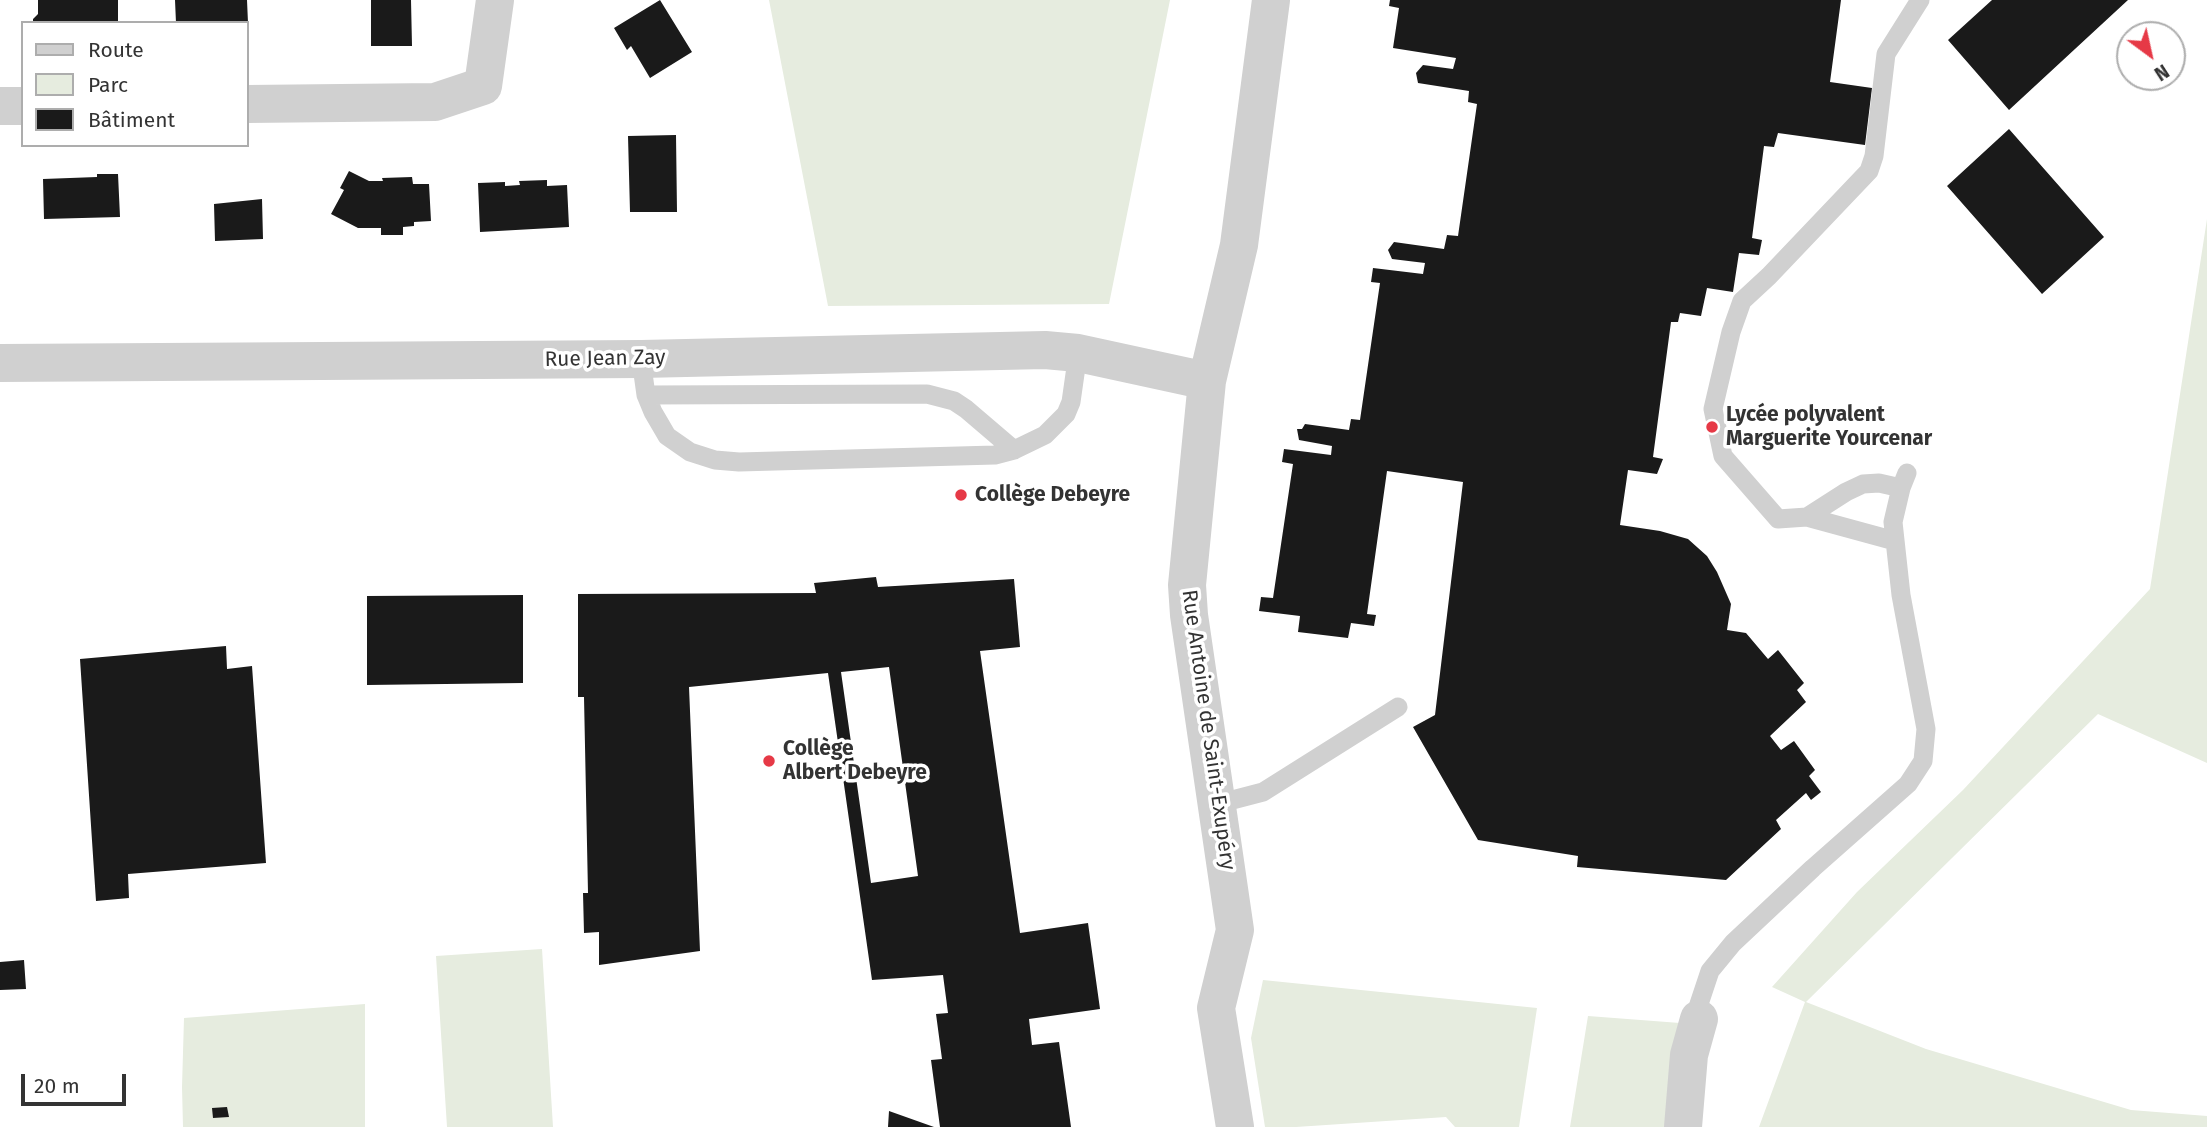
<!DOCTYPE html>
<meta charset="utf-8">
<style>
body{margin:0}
#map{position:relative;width:2207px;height:1127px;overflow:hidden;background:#fff;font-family:"Fira Sans",sans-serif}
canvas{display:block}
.legend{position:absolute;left:21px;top:21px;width:228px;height:126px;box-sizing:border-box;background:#fff;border:2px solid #adadad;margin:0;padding:9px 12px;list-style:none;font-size:21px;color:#333}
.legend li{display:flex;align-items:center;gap:14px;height:35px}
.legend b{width:35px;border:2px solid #adadad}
.north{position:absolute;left:2116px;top:21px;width:70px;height:70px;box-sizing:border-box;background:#fff;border:2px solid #adadad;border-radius:50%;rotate:147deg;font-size:19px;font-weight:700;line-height:28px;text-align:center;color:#333}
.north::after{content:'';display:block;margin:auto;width:24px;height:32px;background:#e63946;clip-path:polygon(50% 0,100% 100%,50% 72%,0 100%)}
.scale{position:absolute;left:21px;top:1074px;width:105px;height:32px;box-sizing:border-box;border:4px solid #333;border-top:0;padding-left:9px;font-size:21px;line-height:24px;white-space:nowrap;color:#333;-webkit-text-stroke:5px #fff;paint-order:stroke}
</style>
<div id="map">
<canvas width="2207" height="1127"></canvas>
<ul class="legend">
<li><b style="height:9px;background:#d0d0d0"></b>Route</li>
<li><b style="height:19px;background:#e6ecdf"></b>Parc</li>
<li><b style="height:19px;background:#1a1a1a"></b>Bâtiment</li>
</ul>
<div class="north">N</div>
<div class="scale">20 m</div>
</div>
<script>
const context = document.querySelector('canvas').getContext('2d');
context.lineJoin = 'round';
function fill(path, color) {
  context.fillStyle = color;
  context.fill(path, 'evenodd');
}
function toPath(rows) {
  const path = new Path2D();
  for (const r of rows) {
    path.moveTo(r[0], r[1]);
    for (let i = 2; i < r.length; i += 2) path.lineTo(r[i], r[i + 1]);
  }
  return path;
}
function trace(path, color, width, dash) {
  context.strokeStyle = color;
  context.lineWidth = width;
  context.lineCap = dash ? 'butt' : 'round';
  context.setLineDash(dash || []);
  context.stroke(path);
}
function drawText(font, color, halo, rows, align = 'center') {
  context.font = font + ' "Fira Sans",sans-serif';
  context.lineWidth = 7;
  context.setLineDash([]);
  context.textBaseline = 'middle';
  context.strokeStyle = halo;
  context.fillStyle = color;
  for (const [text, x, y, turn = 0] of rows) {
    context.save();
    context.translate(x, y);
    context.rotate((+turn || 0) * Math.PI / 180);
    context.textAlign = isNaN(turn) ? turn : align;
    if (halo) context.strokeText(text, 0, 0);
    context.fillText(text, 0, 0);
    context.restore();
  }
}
const green = toPath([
 [769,0,1170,0,1109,304,828,306],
 [2207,219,2207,763,2098,714,1806,1002,1926,1049,2131,1110,2207,1116,2207,1127,1759,1127,1805,1002,1772,987,1857,892,1963,790,2150,589],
 [542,949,553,1127,447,1127,436,956],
 [1263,980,1537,1008,1519,1127,1455,1127,1446,1117,1296,1127,1265,1127,1251,1038],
 [365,1004,365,1127,183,1127,182,1087,184,1018],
 [1588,1016,1680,1023,1668,1127,1570,1127]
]);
const building = toPath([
 [38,0,118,0,118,23,33,23,33,19,38,14],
 [175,0,247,0,248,23,176,23],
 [371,0,411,0,412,46,371,46],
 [660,0,692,52,650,78,631,46,627,50,614,28],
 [1390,0,1841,0,1830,82,1872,88,1865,145,1778,133,1774,147,1764,146,1752,238,1762,240,1759,255,1739,253,1733,292,1707,288,1701,316,1680,313,1678,322,1671,322,1653,457,1663,459,1657,474,1628,470,1620,525,1660,531,1688,539,1707,556,1717,572,1731,604,1727,630,1746,633,1768,659,1778,650,1804,683,1797,690,1806,702,1770,736,1781,750,1794,741,1815,770,1809,776,1821,792,1811,800,1806,793,1776,820,1781,829,1726,880,1577,867,1578,856,1478,840,1413,727,1435,715,1463,482,1387,471,1367,614,1376,615,1374,626,1351,623,1348,638,1298,632,1300,616,1259,611,1261,597,1273,598,1293,464,1282,462,1284,449,1331,455,1332,446,1299,440,1297,429,1302,429,1305,424,1349,430,1351,419,1360,420,1380,283,1371,282,1373,268,1423,274,1425,263,1392,259,1388,250,1394,242,1444,249,1447,235,1458,236,1477,104,1468,102,1469,91,1418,83,1416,73,1423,65,1453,69,1456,58,1393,48,1399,8,1389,6],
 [1992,0,2128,0,2009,110,1948,40],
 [2009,129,2104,237,2042,294,1947,186],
 [676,135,677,212,630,212,628,136],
 [349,171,369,181,383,181,382,178,412,177,413,184,429,184,431,221,414,222,414,226,403,227,403,235,381,235,381,228,358,228,331,214,344,190,340,188],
 [97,174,118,174,120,217,44,219,43,179,97,177],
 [547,180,547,186,567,185,569,227,480,232,478,183,505,182,505,186,520,185,519,181],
 [262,199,263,239,215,241,214,204],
 [876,577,878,587,1014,579,1020,647,980,651,1020,933,1088,923,1100,1009,1029,1019,1032,1045,1059,1042,1071,1127,940,1127,931,1060,942,1059,936,1014,948,1013,943,975,872,980,828,673,689,687,700,951,599,965,599,932,584,933,583,893,588,893,584,697,578,697,578,594,816,593,814,583],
 [889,667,918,876,871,883,841,672],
 [523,595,523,683,367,685,367,596],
 [226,646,227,669,252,666,266,863,128,874,129,898,96,901,80,659],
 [24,960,26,989,0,990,0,962],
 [227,1107,229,1117,213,1118,212,1108],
 [889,1111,934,1127,888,1127]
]);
const lane = toPath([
 [641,359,646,395,653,412,667,436,690,452,715,460,739,462,995,455,1014,450,1045,435,1066,414,1071,402,1078,353],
 [646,395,927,394,954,401,966,409,1014,450],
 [1807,517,1846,492,1863,484,1879,483,1901,488],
 [1895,541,1807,517,1778,519,1723,456,1713,409,1731,332,1742,301,1769,276,1869,171,1874,156,1886,54,1920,0],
 [1217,804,1263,792,1398,707],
 [1699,1019,1699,1004,1710,971,1733,943,1813,868,1908,784,1923,761,1926,729,1901,595,1893,522,1901,488,1907,473]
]);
const street = toPath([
 [247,104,435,102,483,86,495,0],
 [0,106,23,106],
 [0,363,641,359,1045,350,1078,353,1207,381],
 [1235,1127,1216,1008,1235,930,1189,615,1187,585,1207,381,1239,245,1271,0],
 [1683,1127,1689,1055,1699,1019]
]);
const markers = [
 [1712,427,7,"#e63946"],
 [961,495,7,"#e63946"],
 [769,761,7,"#e63946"]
];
const streetNames = [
 ["Rue Jean Zay",605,359,-1],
 ["Rue Antoine de Saint-Exupéry",1208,730,82]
];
const poiNames = [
 ["Lycée polyvalent",1726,415],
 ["Marguerite Yourcenar",1726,439],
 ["Collège Debeyre",975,495],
 ["Collège",783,749],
 ["Albert Debeyre",783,773]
];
fill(green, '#e6ecdf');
fill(building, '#1a1a1a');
trace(lane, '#d0d0d0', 19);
trace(street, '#d0d0d0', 38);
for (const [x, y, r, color] of markers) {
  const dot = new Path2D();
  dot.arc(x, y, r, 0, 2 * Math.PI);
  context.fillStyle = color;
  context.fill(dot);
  trace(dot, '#fff', 2.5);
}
drawText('21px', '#333', '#fff', streetNames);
drawText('bold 21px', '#333', '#fff', poiNames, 'left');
</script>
